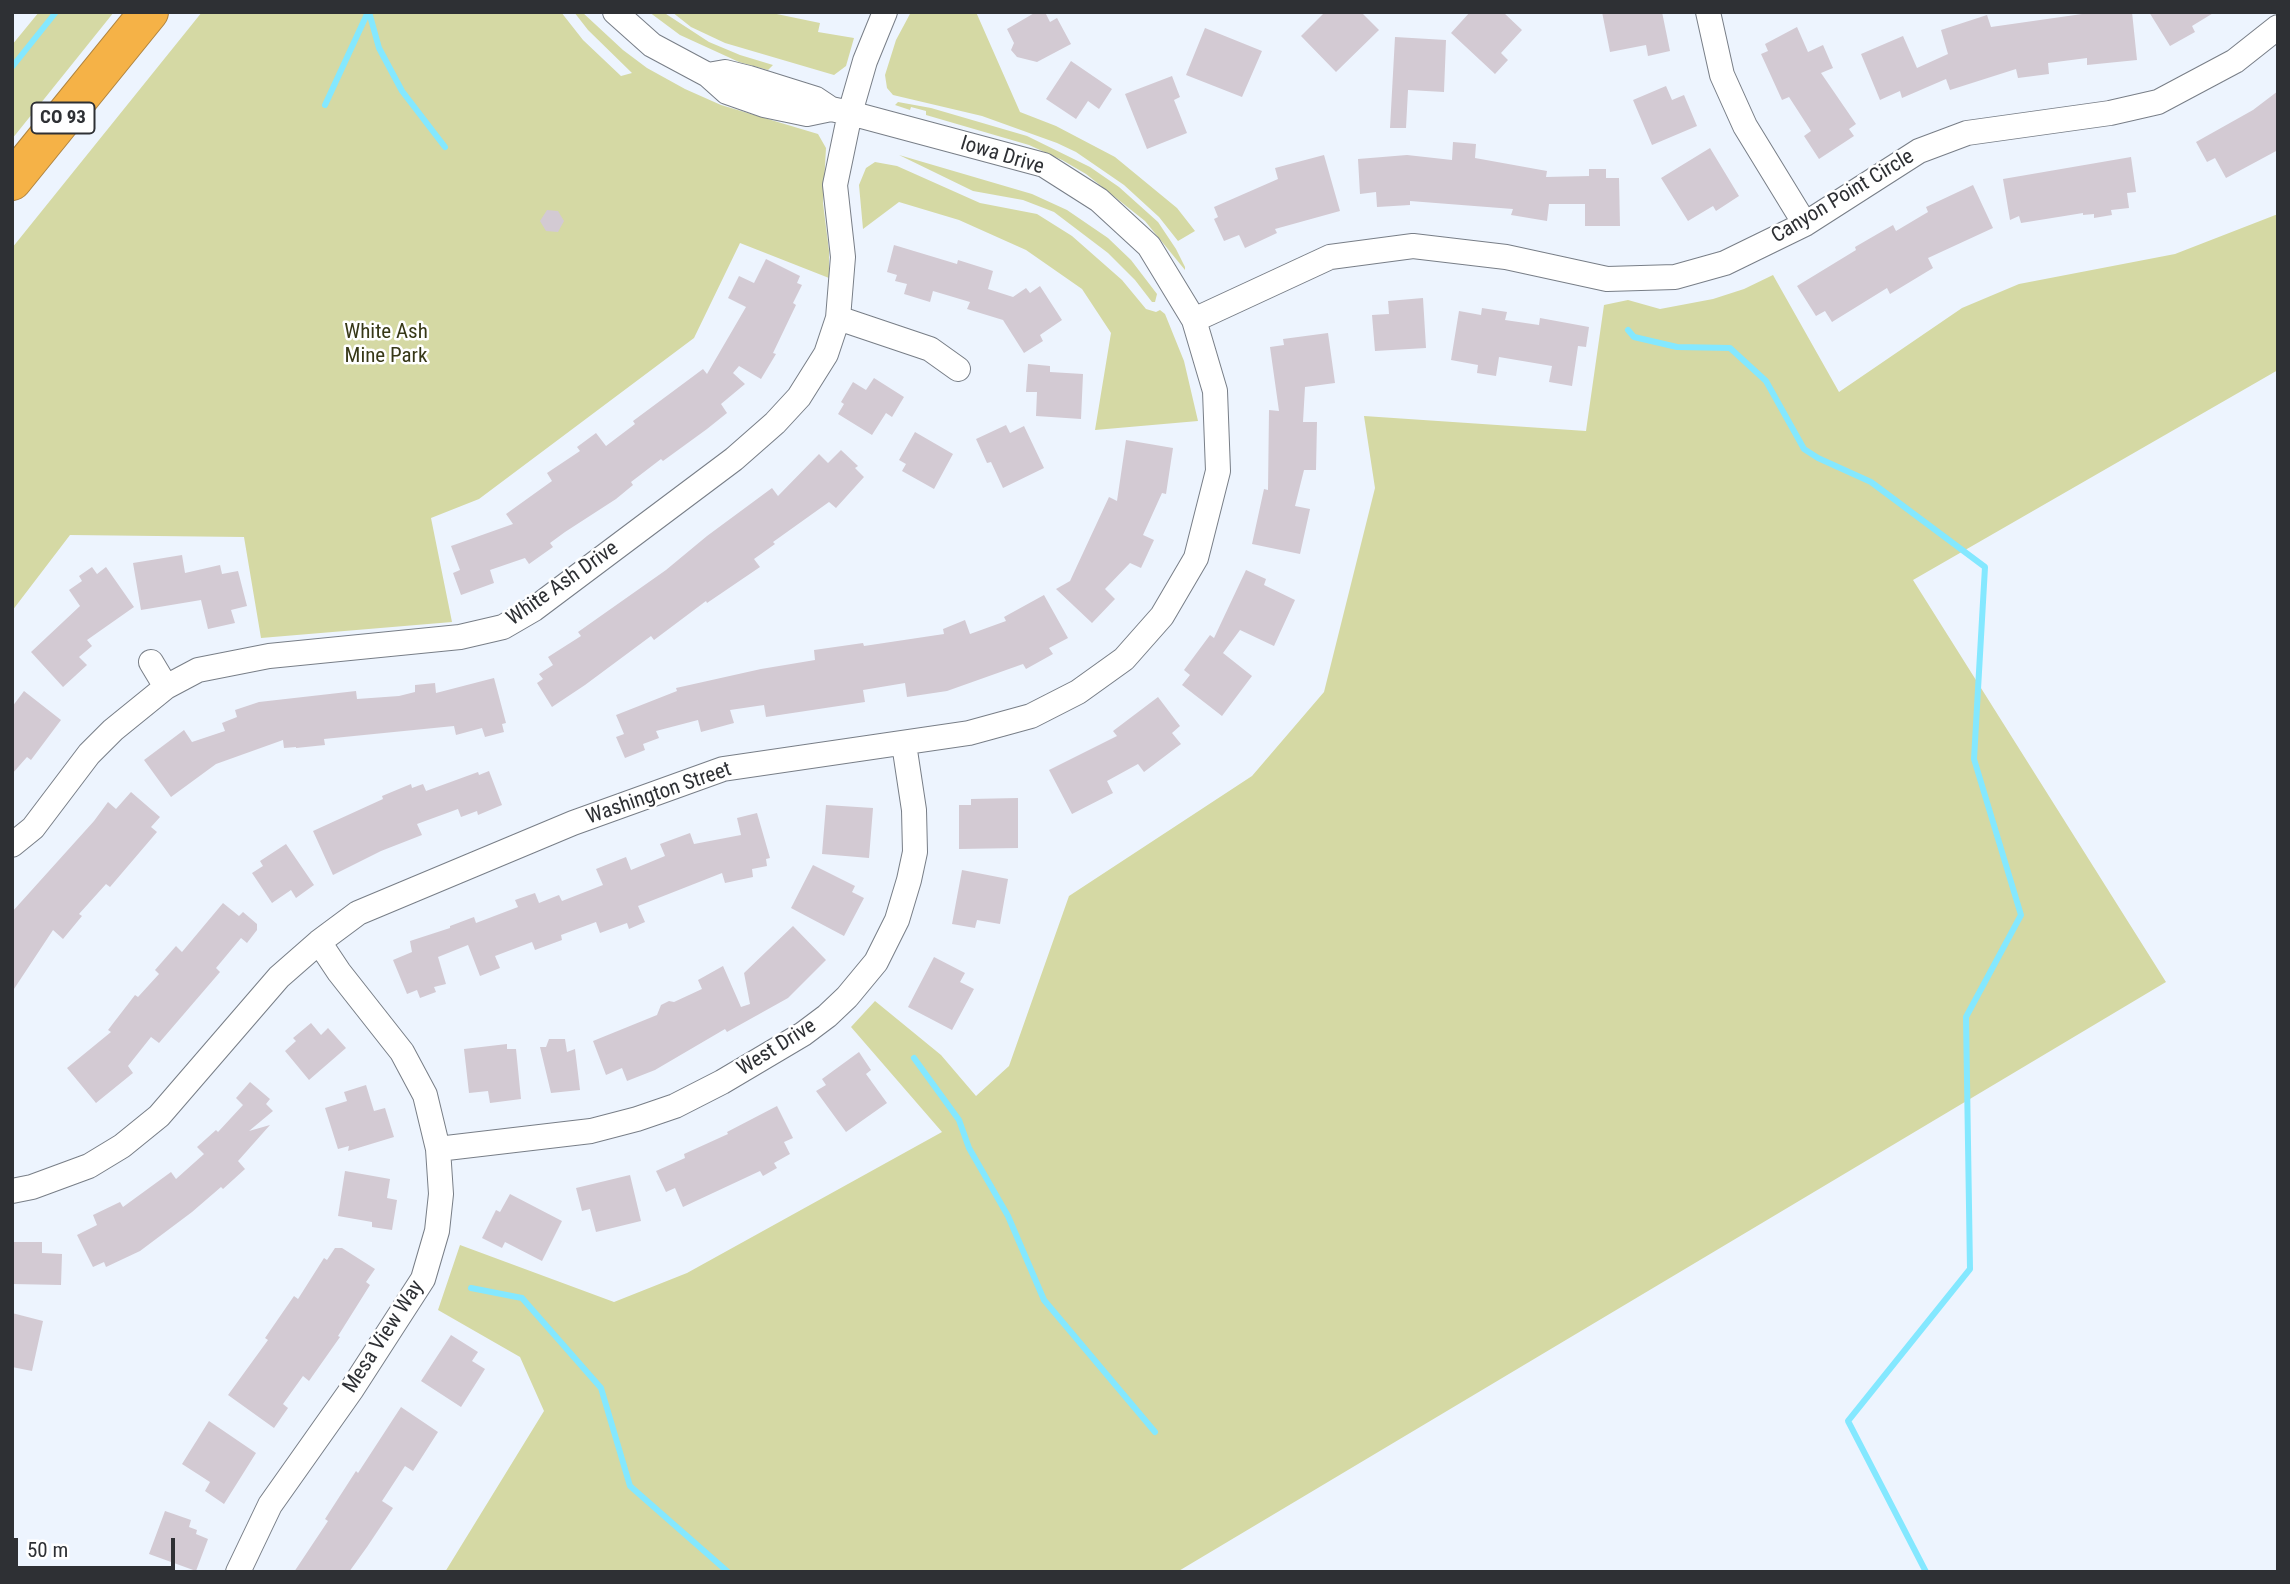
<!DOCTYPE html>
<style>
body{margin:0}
#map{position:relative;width:2290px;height:1584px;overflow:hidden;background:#edf4fe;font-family:"Roboto Condensed",sans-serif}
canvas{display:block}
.frame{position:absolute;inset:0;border:14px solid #2e3034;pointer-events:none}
.scale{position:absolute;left:14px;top:1538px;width:161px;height:32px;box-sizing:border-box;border:4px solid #2e3034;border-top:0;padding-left:9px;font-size:21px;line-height:24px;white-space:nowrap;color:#2e3034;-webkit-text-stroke:5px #fff;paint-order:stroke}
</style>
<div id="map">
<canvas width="2290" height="1584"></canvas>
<div class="frame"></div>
<div class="scale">50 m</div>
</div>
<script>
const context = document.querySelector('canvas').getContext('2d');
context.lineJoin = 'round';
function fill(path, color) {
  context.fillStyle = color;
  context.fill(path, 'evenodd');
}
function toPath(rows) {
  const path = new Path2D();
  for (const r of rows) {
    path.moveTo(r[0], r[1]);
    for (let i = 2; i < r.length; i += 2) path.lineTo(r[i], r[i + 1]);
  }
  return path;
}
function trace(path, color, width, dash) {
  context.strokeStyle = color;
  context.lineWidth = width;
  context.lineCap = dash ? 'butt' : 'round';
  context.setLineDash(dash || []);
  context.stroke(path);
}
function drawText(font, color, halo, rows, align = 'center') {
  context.font = font + ' "Roboto Condensed",sans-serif';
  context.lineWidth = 5;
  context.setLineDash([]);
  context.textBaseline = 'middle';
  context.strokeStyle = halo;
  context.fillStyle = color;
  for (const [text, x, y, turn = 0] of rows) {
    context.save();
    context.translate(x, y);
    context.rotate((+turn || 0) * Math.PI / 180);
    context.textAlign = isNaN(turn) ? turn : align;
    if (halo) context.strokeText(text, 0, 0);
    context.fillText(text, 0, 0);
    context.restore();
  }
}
const green = toPath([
 [39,12,114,12,12,139,12,45],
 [202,12,561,12,583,40,621,76,632,73,588,30,574,12,582,12,623,50,647,68,685,89,721,105,818,134,826,148,823,203,829,251,829,278,740,243,694,338,479,499,431,518,452,622,261,638,244,537,70,535,12,611,12,248],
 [649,12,663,12,709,42,740,55,773,65,768,70,739,62,680,35],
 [672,12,767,12,820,23,818,32,854,38,846,66,834,75,725,43,691,27],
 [911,12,976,12,1020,112,1056,126,1115,157,1177,208,1195,231,1178,241,1159,217,1124,185,1076,152,1057,143,982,116,893,95,887,88,885,75,896,40],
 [898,102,931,108,1027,136,1090,167,1119,187,1158,222,1176,249,1185,267,1185,270,1145,221,1086,174,1062,160,1029,145,926,115,926,111,911,107,910,110,895,105],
 [899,155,1032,194,1067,210,1108,238,1131,260,1157,294,1155,302,1152,302,1135,280,1108,253,1054,212,1023,200,973,191],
 [875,162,897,166,980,203,1037,214,1072,236,1122,280,1146,309,1156,312,1160,310,1165,314,1184,361,1198,421,1095,430,1111,333,1082,289,1026,250,959,220,899,202,863,229,859,185,866,168],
 [2278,214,2278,370,1913,580,2166,982,1177,1572,445,1572,544,1411,520,1357,438,1310,460,1245,614,1302,687,1273,942,1132,851,1027,875,1001,941,1055,976,1096,1009,1066,1069,896,1252,776,1324,692,1375,488,1364,416,1586,431,1604,305,1628,300,1660,309,1713,299,1744,289,1773,275,1839,392,1962,308,2019,284,2175,254]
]);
const stream = toPath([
 [369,12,379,48,402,91,445,147],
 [12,67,56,12],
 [325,105,368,12],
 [1628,330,1634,337,1677,347,1730,348,1766,381,1804,449,1818,458,1871,482,1985,567,1974,759,2021,915,1966,1017,1970,1269,1848,1421,1926,1572],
 [914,1058,959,1120,969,1148,1008,1216,1044,1300,1155,1432],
 [471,1288,522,1298,601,1388,630,1486,728,1572]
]);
const building = toPath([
 [1036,12,1045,12,1050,22,1057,18,1071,44,1037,62,1017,57,1011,50,1014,43,1007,29],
 [1325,12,1361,12,1379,30,1336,72,1301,36],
 [1470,12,1503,12,1522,30,1501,53,1508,60,1495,74,1451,33],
 [1602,12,1662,12,1670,51,1648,56,1646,45,1610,52],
 [2081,12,2132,12,2137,60,2087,65,2087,58,2048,63,2049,74,2018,78,2016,69,1950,90,1946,79,1902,98,1900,91,1880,100,1861,54,1903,36,1917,68,1948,54,1941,30,1987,15,1991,27,2082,14],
 [2149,12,2215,12,2192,26,2195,32,2170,46],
 [1797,27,1808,52,1823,45,1833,68,1821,73,1856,124,1849,129,1854,136,1819,159,1804,136,1811,131,1789,97,1782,100,1761,54,1768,51,1765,44],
 [1205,28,1262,51,1242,97,1186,75],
 [1395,37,1446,40,1444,92,1408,90,1406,128,1390,128],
 [1071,61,1112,89,1099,109,1088,101,1076,119,1046,99],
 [1172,76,1180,97,1174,100,1187,133,1147,149,1125,94],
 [1666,86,1672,100,1684,95,1697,126,1652,145,1633,100],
 [2278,91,2278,150,2226,178,2215,158,2207,162,2196,142,2253,110],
 [1453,142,1476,144,1475,158,1547,171,1546,177,1589,176,1589,169,1606,169,1606,178,1619,178,1620,226,1585,226,1585,204,1549,204,1547,221,1511,215,1513,209,1410,201,1410,205,1377,207,1376,192,1360,194,1358,159,1407,155,1452,160],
 [1710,148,1739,196,1716,211,1713,206,1688,221,1661,178],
 [1324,155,1340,211,1275,229,1277,233,1245,248,1239,235,1224,241,1214,219,1218,217,1214,207,1278,179,1275,168],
 [2131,157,2136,192,2127,193,2129,208,2111,210,2112,215,2094,218,2094,214,2083,215,2083,213,2021,223,2019,216,2010,220,2003,179],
 [1973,185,1993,228,1928,258,1933,268,1890,294,1887,288,1832,322,1825,311,1816,316,1797,286,1856,250,1855,247,1893,225,1896,231,1928,212,1926,207],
 [547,210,558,211,564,221,558,232,546,231,540,221],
 [894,245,957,264,958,260,993,271,988,289,1013,297,1026,288,1030,293,1040,286,1062,320,1040,335,1043,341,1024,353,1003,320,967,309,970,302,933,291,930,302,904,294,907,284,895,281,897,275,887,272],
 [766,259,800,276,797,283,802,285,793,303,796,305,773,353,776,354,761,379,739,366,733,373,745,384,721,404,727,413,707,429,663,461,661,459,631,482,633,485,616,499,565,532,550,543,553,547,529,564,525,558,490,570,494,583,461,595,453,573,460,570,451,546,513,524,506,514,552,481,547,473,580,451,577,447,596,433,606,446,635,424,633,421,703,369,707,374,746,307,728,298,739,276,754,283],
 [1423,298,1426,348,1375,351,1372,315,1389,314,1388,301],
 [1482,308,1507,312,1505,320,1539,325,1540,318,1589,327,1586,347,1578,346,1572,386,1549,382,1552,366,1499,357,1496,376,1477,373,1478,365,1451,360,1459,311,1481,315],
 [1328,333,1335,383,1305,387,1303,422,1317,422,1316,470,1304,470,1295,506,1310,509,1300,554,1252,544,1264,489,1268,490,1269,410,1279,411,1270,347,1284,345,1283,339],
 [1028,364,1050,366,1050,372,1083,374,1081,419,1036,416,1037,392,1026,392],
 [874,378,904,397,892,417,886,413,872,435,838,414,844,404,841,402,853,382,866,390],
 [1006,425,1010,433,1024,426,1044,468,1003,488,991,462,987,463,976,439],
 [915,432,953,454,934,489,902,471,906,464,899,460],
 [1126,440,1173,448,1166,494,1162,493,1143,535,1154,540,1141,568,1130,563,1105,589,1115,599,1092,623,1056,589,1070,581,1109,497,1117,501],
 [841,450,858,466,855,468,864,477,836,508,829,502,773,542,775,544,754,559,760,567,707,603,706,601,654,640,651,636,585,685,552,707,537,683,543,679,539,674,553,665,548,657,581,636,578,632,666,570,707,536,772,488,778,496,819,454,828,463],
 [182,555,185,573,220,565,222,574,238,571,247,606,231,610,235,623,208,629,201,600,141,610,133,563],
 [92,567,97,574,106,567,134,607,87,640,92,646,79,657,87,665,63,687,31,652,80,606,69,590,82,581,79,576],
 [1246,570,1266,579,1264,585,1295,600,1274,646,1240,630,1223,653,1252,676,1222,716,1182,685,1190,675,1184,670,1210,635,1214,638],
 [1044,595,1068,638,1049,648,1053,654,1026,669,1023,664,947,691,907,697,905,683,863,690,865,702,766,717,764,705,730,710,734,723,701,732,698,720,656,731,659,738,643,744,645,750,625,758,616,737,624,734,616,715,677,691,676,688,761,669,815,660,814,650,863,643,864,646,944,634,943,629,965,620,970,634,1006,621,1004,617],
 [494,678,506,723,502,724,504,732,485,737,482,728,456,735,454,726,324,739,325,745,296,748,296,747,284,748,283,740,216,764,171,797,144,760,184,730,192,742,225,731,222,723,237,717,235,710,259,702,356,691,357,699,399,696,415,692,415,685,435,683,436,693],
 [24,691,61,720,31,760,27,757,12,774,12,707],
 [1158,697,1180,726,1172,733,1181,744,1144,772,1138,764,1107,781,1113,793,1072,814,1049,770,1117,736,1113,731],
 [489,771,502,805,478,815,477,811,461,817,458,809,417,824,422,835,381,851,333,875,313,831,383,799,382,796,411,784,412,788,423,784,426,791,478,772,479,775],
 [131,792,160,817,151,827,157,832,110,887,106,884,79,914,82,916,63,939,53,930,12,992,12,912,94,821,108,802,116,809],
 [1018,798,1018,848,959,849,959,805,971,805,971,799],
 [826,805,873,808,869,858,822,854],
 [757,813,770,858,766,859,767,866,752,869,753,877,725,883,722,873,638,906,645,922,629,929,627,923,600,933,596,922,561,935,562,940,535,950,532,942,495,956,500,968,480,976,468,945,438,957,446,984,434,987,436,992,420,998,417,990,407,994,393,960,412,952,410,941,450,928,450,926,474,917,476,923,518,907,515,900,535,893,539,903,559,895,562,901,603,885,596,869,626,857,631,870,665,856,660,844,690,833,694,844,741,835,737,818],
 [286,844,314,885,296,898,291,890,272,903,252,873,263,866,260,861],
 [813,865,855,886,852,892,864,898,844,936,791,908],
 [962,870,1008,879,1000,924,977,920,975,928,952,924],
 [223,903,239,916,243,912,257,924,257,930,247,943,241,938,216,968,220,972,159,1043,151,1037,128,1066,133,1073,96,1103,67,1068,111,1032,108,1030,135,995,138,997,159,974,155,970,176,946,182,952],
 [793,926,826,960,788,998,727,1032,725,1029,655,1070,627,1081,622,1068,606,1075,593,1041,657,1015,661,1005,669,1001,674,1002,702,989,698,980,723,966,741,1007,750,1004,744,973],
 [934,957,965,973,960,982,974,989,952,1030,908,1007],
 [311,1023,321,1035,328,1028,346,1048,309,1080,285,1051,296,1041,293,1038],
 [549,1039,565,1039,567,1052,575,1049,580,1090,551,1093,540,1047,546,1047],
 [507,1044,507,1049,516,1049,521,1099,490,1103,488,1091,469,1093,464,1049],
 [859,1052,871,1070,866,1074,887,1103,846,1132,816,1091,826,1085,822,1079],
 [250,1082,270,1099,266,1104,273,1111,249,1131,270,1125,238,1161,245,1169,223,1189,221,1187,192,1212,140,1251,106,1267,104,1262,93,1267,77,1235,97,1225,93,1215,120,1202,123,1207,171,1172,176,1179,204,1154,197,1147,216,1130,218,1132,243,1105,236,1098],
 [366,1085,374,1111,385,1108,394,1137,348,1151,349,1146,338,1149,325,1108,347,1101,344,1092],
 [777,1106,793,1138,784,1142,790,1154,774,1163,777,1168,763,1176,760,1171,683,1207,675,1188,666,1192,656,1171,685,1158,684,1154,728,1134,727,1132],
 [345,1171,390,1179,387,1198,397,1200,392,1230,372,1227,372,1222,338,1216],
 [630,1175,641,1221,596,1232,590,1209,582,1211,576,1188],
 [510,1194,562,1221,542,1261,505,1242,502,1248,482,1238,496,1210,500,1212],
 [12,1242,42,1242,42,1253,62,1254,61,1285,12,1284],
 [335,1248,342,1248,375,1269,366,1282,370,1285,338,1336,340,1337,309,1381,303,1376,283,1404,288,1408,274,1428,228,1395,268,1340,265,1338,294,1296,298,1299,324,1258,327,1260],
 [12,1313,43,1321,32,1371,12,1367],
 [451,1335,478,1352,472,1361,485,1369,461,1407,421,1381],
 [401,1407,438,1432,413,1471,405,1466,382,1501,393,1508,367,1547,349,1572,294,1572,328,1521,325,1519,356,1471,358,1473],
 [209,1421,256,1453,224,1504,205,1491,210,1482,182,1464],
 [165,1511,191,1520,189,1527,197,1530,196,1534,208,1539,196,1571,149,1554]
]);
const street = toPath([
 [1708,12,1722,75,1745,126,1805,224],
 [708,75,725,72,749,78,816,99,831,109],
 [838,318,930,349,958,369],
 [1194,320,1330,257,1413,246,1506,257,1607,279,1675,277,1725,263,1805,224,1919,151,1967,133,2110,113,2158,102,2235,61,2278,27],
 [151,662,166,687],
 [12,845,33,828,89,754,113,730,166,687,198,670,269,656,460,637,503,627,534,609,734,459,775,423,799,397,826,354,838,318,843,257,835,185,850,113,865,61,885,12],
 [438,1149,591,1131,637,1119,675,1106,722,1082,803,1034,827,1016,847,997,876,962,897,920,909,880,915,852,914,810,904,744],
 [12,1191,32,1187,89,1166,122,1146,159,1116,279,977,319,942,358,913,573,823,723,769,969,733,1031,716,1078,692,1124,659,1162,616,1196,558,1218,471,1215,391,1194,320,1149,246,1099,200,1044,165,850,113,831,109,807,114,764,105,727,92,708,75,652,45,615,12],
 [238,1572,270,1505,352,1389,423,1279,437,1231,441,1194,438,1149,425,1095,402,1052,339,972,319,942]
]);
const highway = toPath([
 [12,181,149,12]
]);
const shields = [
 [63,118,63]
];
const shieldNames = [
 ["CO 93",63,118]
];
const streetNames = [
 ["Iowa Drive",1002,156,17],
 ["Canyon Point Circle",1843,197,-31],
 ["White Ash Drive",563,584,-35],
 ["Washington Street",659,794,-19],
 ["West Drive",777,1048,-32],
 ["Mesa View Way",384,1337,-57]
];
const parkNames = [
 ["White Ash",386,333],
 ["Mine Park",386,357]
];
fill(green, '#d5d9a4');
trace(stream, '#84e8ff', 6);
fill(building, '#d3cad3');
trace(street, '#787e87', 26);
trace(highway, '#af8440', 40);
trace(street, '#fff', 24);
trace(highway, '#f5b247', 38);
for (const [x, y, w] of shields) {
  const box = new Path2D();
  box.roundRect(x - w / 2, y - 15.5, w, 31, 5);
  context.fillStyle = '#fff';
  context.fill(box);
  trace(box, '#2e3034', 2);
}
drawText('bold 19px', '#2e3034', null, shieldNames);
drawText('21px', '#2e3034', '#fff', streetNames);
drawText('21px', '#373817', '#fff', parkNames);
</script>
